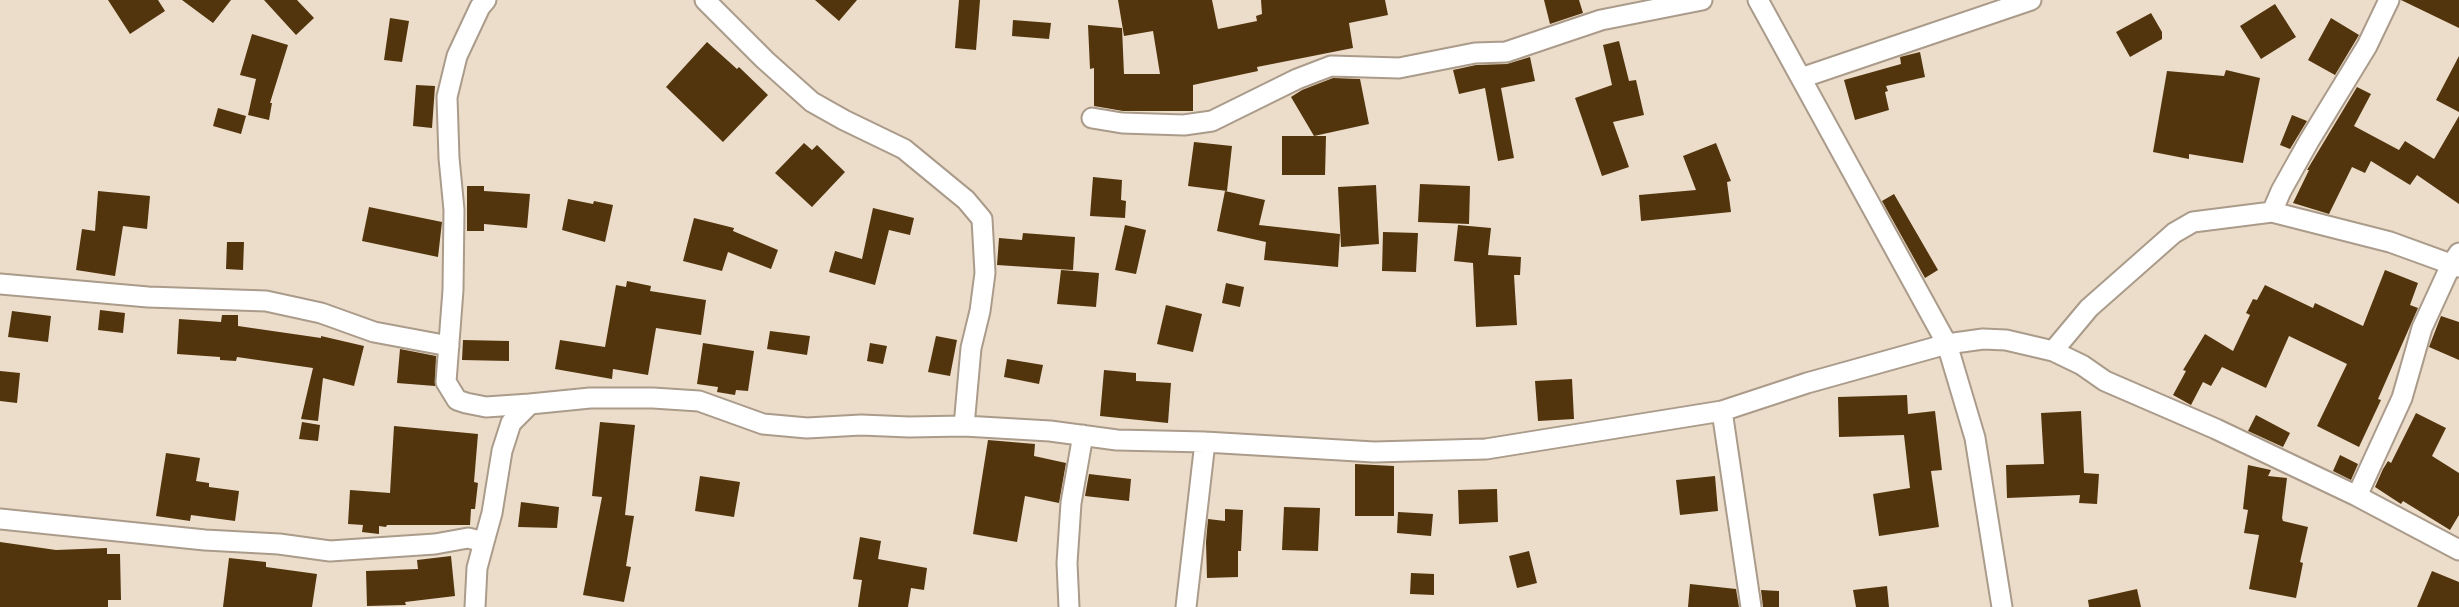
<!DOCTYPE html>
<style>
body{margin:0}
canvas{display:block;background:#ecdcca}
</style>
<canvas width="2459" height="607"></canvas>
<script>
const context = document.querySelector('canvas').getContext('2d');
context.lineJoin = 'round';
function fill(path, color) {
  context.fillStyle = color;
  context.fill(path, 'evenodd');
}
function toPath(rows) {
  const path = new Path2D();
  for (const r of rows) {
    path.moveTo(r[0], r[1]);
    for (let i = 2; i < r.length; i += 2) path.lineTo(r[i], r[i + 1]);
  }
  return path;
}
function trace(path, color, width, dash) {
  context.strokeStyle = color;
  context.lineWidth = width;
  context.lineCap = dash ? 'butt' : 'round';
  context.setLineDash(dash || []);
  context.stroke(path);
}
const building = toPath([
 [108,0,158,0,165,11,130,34],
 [182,0,231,0,213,23],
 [264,0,297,0,314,18,296,35],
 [815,0,857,0,839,21],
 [959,0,980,0,976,50,955,48],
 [1118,0,1212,0,1218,29,1257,21,1256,16,1262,14,1261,0,1385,0,1388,15,1349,23,1353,48,1257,67,1258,71,1193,85,1193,111,1123,111,1094,106,1094,68,1090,69,1088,25,1122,28,1124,74,1160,74,1153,31,1124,36],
 [1544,0,1579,0,1583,13,1550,24],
 [2401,0,2459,0,2459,28],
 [2275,4,2296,37,2261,59,2240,26],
 [2151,13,2162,32,2162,39,2130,57,2116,32],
 [390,18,409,21,402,62,384,60],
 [2331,18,2359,35,2335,75,2308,60],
 [1013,20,1051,23,1049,39,1012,36],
 [252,34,288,45,270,103,272,103,269,120,248,115,256,79,240,75],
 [1619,41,1629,81,1636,80,1644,115,1613,122,1629,167,1602,176,1575,98,1612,85,1603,45],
 [707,42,737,69,739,67,768,95,723,142,666,87],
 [1920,52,1925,77,1886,86,1888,91,1885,92,1889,110,1855,120,1844,80,1901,64,1900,57],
 [2459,56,2459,112,2436,100],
 [1530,57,1535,81,1501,88,1514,158,1498,161,1485,88,1459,94,1453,70,1476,65,1507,64],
 [2226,70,2260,78,2243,163,2189,154,2189,159,2153,152,2167,71,2224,76],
 [1333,78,1360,79,1369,124,1314,136,1291,97,1302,90],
 [416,85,435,86,432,128,413,126],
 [2357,87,2371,94,2354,126,2399,150,2405,141,2434,159,2459,116,2459,204,2417,175,2410,185,2371,161,2365,173,2352,167,2329,214,2293,203,2309,170,2307,170],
 [218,108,246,116,241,134,213,126],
 [2292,115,2307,121,2290,149,2280,145],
 [1282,136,1326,136,1325,175,1282,175],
 [1194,142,1232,146,1227,191,1188,186],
 [804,143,812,150,817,145,845,172,812,207,775,173],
 [1716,143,1731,181,1727,182,1731,212,1641,221,1639,195,1696,190,1683,156],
 [1093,177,1122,180,1121,200,1126,201,1125,218,1090,216],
 [1420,184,1470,186,1469,224,1418,222],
 [1376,185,1379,244,1341,247,1338,187],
 [467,186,484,186,484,191,530,194,527,228,484,224,484,231,467,231],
 [98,191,150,196,147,229,123,226,115,276,76,270,82,229,95,231],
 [1225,191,1265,200,1259,225,1340,234,1338,267,1264,260,1266,242,1217,231],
 [1894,194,1938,270,1925,278,1882,201],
 [568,199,593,204,594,201,613,205,605,242,562,230],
 [369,207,442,222,438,257,362,241],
 [873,208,914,218,910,235,889,230,875,285,829,272,835,251,862,259],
 [694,218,734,228,733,231,778,250,771,269,728,252,722,271,683,261],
 [1125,225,1146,230,1136,274,1115,270],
 [1458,225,1491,228,1488,255,1521,257,1520,275,1514,275,1517,325,1476,327,1473,263,1454,261],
 [1383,232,1418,233,1416,272,1382,271],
 [1023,233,1075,237,1073,270,997,265,999,238,1022,240],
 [227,242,244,242,243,270,226,269],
 [1061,270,1099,273,1096,307,1057,304],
 [2385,270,2418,283,2410,305,2418,308,2378,399,2381,400,2359,447,2317,426,2347,364,2289,336,2266,388,2222,367,2211,386,2203,382,2191,405,2173,395,2186,371,2183,370,2205,334,2233,351,2250,315,2246,313,2253,299,2257,300,2265,285,2313,308,2315,303,2363,326],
 [627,281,651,286,650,291,706,300,701,335,656,328,648,375,613,369,612,379,555,369,560,340,605,347,616,285,626,287],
 [1226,283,1244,287,1240,307,1222,303],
 [1166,305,1202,314,1193,352,1157,344],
 [100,310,125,313,123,333,98,330],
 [12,311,51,316,48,342,8,337],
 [222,315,238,315,238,326,321,338,321,336,364,346,354,386,323,378,318,421,301,419,313,368,237,357,236,361,220,360,220,357,177,354,179,319,221,322],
 [2441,316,2459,322,2459,360,2429,347],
 [770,331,810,336,807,355,767,349],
 [936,336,957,340,950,376,928,372],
 [463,340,509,341,509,361,462,360],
 [703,343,754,351,748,391,736,390,735,395,717,392,718,387,697,384],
 [870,343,887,346,883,364,867,361],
 [400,349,436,356,435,386,397,383],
 [1007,359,1043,365,1039,384,1004,377],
 [1104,370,1136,373,1136,381,1171,383,1168,423,1100,416],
 [0,371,20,373,17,403,0,401],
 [1572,379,1574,419,1538,421,1535,381],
 [1907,395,1908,414,1935,411,1942,470,1931,471,1939,527,1879,536,1873,494,1910,488,1904,435,1839,437,1838,397],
 [2081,411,2084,473,2099,474,2097,504,2079,503,2080,495,2007,498,2006,465,2044,464,2041,413],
 [2416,413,2446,428,2432,456,2459,473,2459,515,2450,530,2403,501,2401,504,2375,487,2383,469,2388,461,2391,463],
 [2256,415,2290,433,2283,447,2248,431],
 [302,422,320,425,318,441,299,439],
 [600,422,635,425,625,515,634,516,626,566,631,567,624,602,583,595,602,497,592,496],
 [394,426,478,434,474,482,478,483,475,509,471,509,470,525,387,525,386,527,379,526,379,534,362,532,363,525,348,524,350,490,390,493],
 [988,440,1035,444,1034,456,1066,463,1059,503,1025,496,1017,542,973,534],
 [166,453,200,458,196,481,209,483,209,487,239,491,235,521,191,515,190,521,156,516],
 [2340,455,2358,464,2351,480,2333,471],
 [1355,464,1394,466,1394,516,1355,516],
 [2248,465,2271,470,2268,476,2287,478,2282,518,2283,521,2308,527,2300,562,2303,563,2296,598,2249,589,2259,535,2244,533,2248,510,2243,509],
 [1089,474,1131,479,1129,501,1085,496],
 [700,476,740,482,734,517,695,511],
 [1715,476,1718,511,1680,515,1676,480],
 [1497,489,1498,522,1459,524,1458,490],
 [521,502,559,507,557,528,518,527],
 [1284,507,1320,508,1318,551,1282,550],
 [1225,509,1243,510,1241,551,1238,551,1238,577,1207,578,1206,542,1208,519,1225,521],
 [1398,512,1433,514,1431,536,1397,533],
 [860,537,881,541,878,559,927,568,924,590,911,588,908,607,858,607,862,580,853,579],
 [0,542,56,550,107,548,107,554,120,554,121,600,108,600,108,607,0,607],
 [1529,551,1537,583,1517,588,1509,556],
 [451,556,455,596,405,602,406,605,367,606,366,571,418,569,417,560],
 [229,558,266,562,266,567,317,574,312,607,223,607],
 [2432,571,2459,582,2459,607,2417,607],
 [1411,573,1434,574,1434,595,1410,594],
 [1690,584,1736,589,1739,607,1688,607],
 [1887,586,1889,607,1856,607,1853,590],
 [2137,589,2141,607,2089,607,2088,600],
 [1761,590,1779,591,1779,607,1763,607]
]);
const minor = toPath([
 [486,0,480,7,457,56,447,97,449,158,454,210,453,290,446,382,457,400,466,403,486,407,530,404],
 [705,0,765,60,812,102,844,120,904,149,966,200,982,219,985,273,980,311,971,348,964,426],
 [1758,0,1947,344,1975,438,2002,607],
 [1801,78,2031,0],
 [1092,118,1122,123,1184,125,1212,121,1297,79,1331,66,1399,68,1475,53,1506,52,1601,20,1702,0],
 [2272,212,2281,191,2309,141,2367,46,2389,0],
 [0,284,148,297,266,301,321,313,374,332,449,346],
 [2053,351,2089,308,2174,233,2193,222,2272,212,2390,242,2459,267],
 [1722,411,1751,607],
 [2357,496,2402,398,2422,328,2451,265,2459,253],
 [0,519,205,540,279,544,330,551,435,544,468,538,484,542,492,513,502,451,511,423,530,404,590,398,653,398,699,401,763,424,807,428,861,425,909,427,964,426,1050,431,1117,440,1205,442,1374,452,1486,449,1722,411,1807,383,1947,344,1983,339,2006,340,2053,351,2082,365,2105,381,2216,429,2357,496,2459,550],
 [475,607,477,568,484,542],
 [1069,607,1067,563,1071,503,1083,435],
 [1186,607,1205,442]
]);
fill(building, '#52350c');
trace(minor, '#aa9b8a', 23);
trace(minor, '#fff', 19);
</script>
